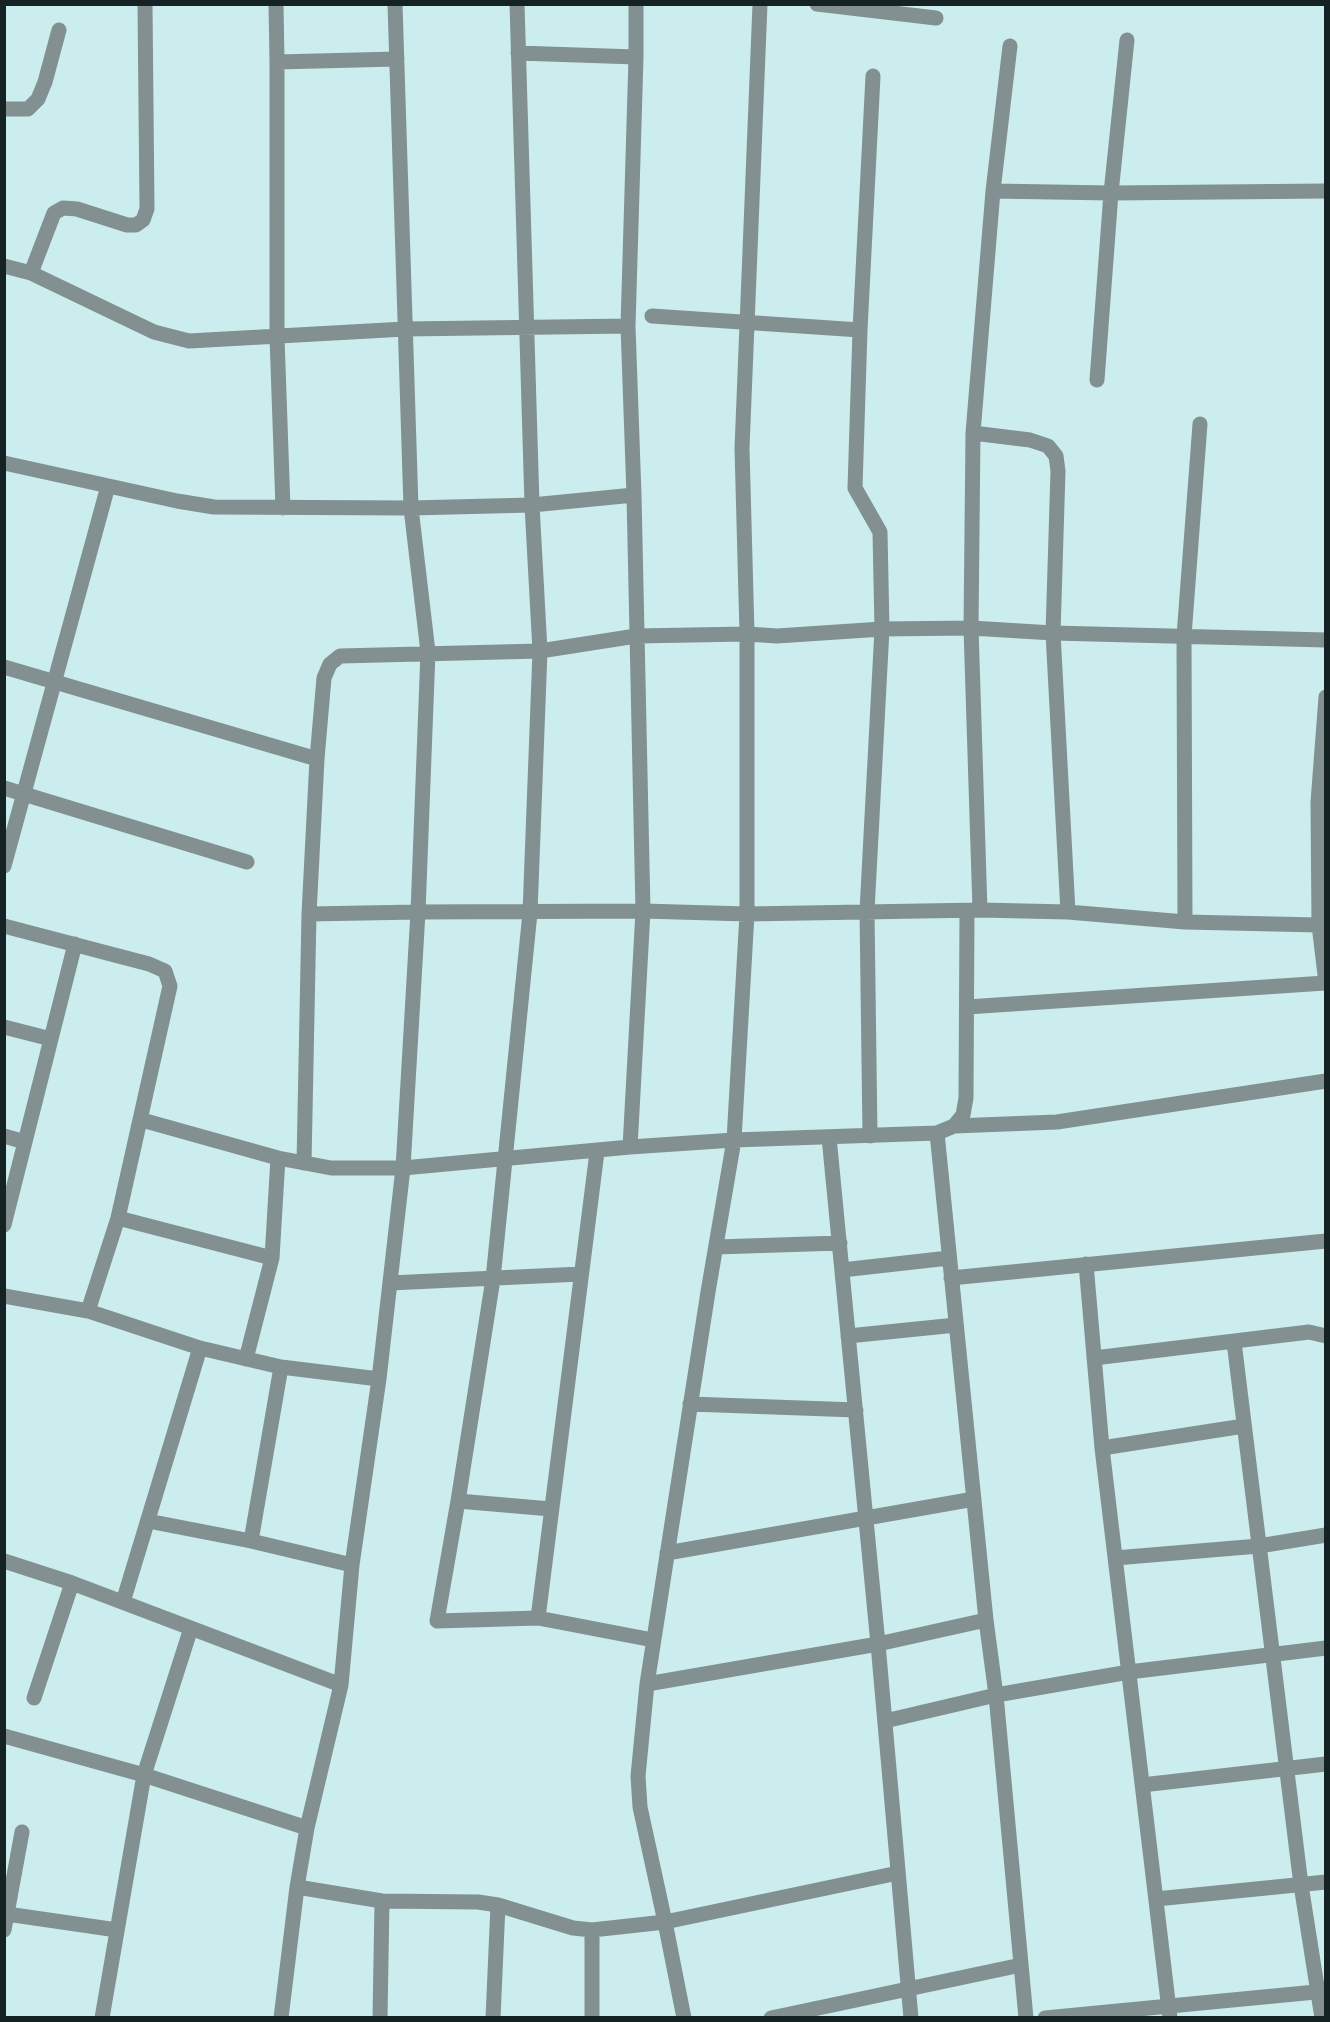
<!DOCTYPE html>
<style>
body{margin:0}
#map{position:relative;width:1330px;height:2022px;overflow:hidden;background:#cbedee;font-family:Quicksand,sans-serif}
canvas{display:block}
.frame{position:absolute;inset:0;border:6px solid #152223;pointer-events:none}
</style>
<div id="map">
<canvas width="1330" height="2022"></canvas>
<div class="frame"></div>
</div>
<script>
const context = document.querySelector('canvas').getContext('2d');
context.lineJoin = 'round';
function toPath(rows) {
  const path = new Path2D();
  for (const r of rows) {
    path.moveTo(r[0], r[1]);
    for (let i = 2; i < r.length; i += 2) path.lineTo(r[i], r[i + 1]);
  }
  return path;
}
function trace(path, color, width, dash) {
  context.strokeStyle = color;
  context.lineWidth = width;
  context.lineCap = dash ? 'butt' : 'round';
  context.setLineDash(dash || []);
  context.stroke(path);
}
const minor = toPath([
 [276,4,277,62,277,337,283,508],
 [517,4,532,505,540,651,530,913,493,1279,458,1501,437,1621,538,1618,653,1640],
 [817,4,936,18],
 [518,53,636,57],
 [277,62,397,59],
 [4,109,28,109,38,99,45,82,59,30],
 [993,191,1111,193,1326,191],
 [4,266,31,273,154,332,189,341,405,329,628,326],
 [31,273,54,213,63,208,77,209,127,225,136,225,143,220,147,209,145,4],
 [652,316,860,330],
 [1097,380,1111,193,1127,40],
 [973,433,1030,440,1048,446,1056,456,1058,471,1053,633,1068,912],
 [4,463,177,501,214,507,411,508,532,505,634,495],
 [4,667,317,759],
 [1326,697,1318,802,1319,925,1326,983],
 [4,788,247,862],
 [4,866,108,486],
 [980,910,971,628,973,433,993,191,1010,46],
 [309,914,418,912,428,652,411,508,395,4],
 [1185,922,1184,636,1200,424],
 [4,926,149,964,165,971,170,986,118,1218,88,1311],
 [967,1007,1325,983],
 [4,1027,51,1039],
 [142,1120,278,1158,331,1168,403,1168,630,1147,734,1140,937,1133,954,1126,963,1115,966,1098,967,911],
 [954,1126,1057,1122,1326,1081],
 [937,1133,986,1620,996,1695,1026,2018],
 [4,1136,25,1142],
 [870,1136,867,911,882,629,880,532,855,488,860,330,873,76],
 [829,1137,878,1644,911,2018],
 [630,1147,643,911,634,495,628,326,636,57,636,4],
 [304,1163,309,914,317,759,324,678,330,664,340,656,540,651,636,636,747,634,742,448,760,4],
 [118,1218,272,1258],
 [4,1225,75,944],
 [716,1247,840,1243],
 [1086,1264,1102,1448,1170,2018],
 [842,1270,949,1258],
 [951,1278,1326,1241],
 [390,1283,581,1274],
 [4,1296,88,1311,200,1348,281,1367,379,1379,352,1565,341,1685,307,1828,297,1887,281,2018],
 [848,1336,956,1325],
 [1234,1342,1301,1885,1322,2018],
 [1094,1358,1309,1332,1326,1336],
 [246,1359,272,1258,278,1158],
 [379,1379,403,1168,418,912,643,911,747,914,980,910,1068,912,1185,922,1319,925],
 [690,1404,856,1410],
 [1102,1448,1244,1426],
 [458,1501,551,1509],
 [148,1521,251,1541,352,1565],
 [251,1541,281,1367],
 [667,1553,974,1499],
 [1115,1558,1259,1546,1326,1535],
 [4,1561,72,1583,341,1685],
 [123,1602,200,1348],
 [538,1618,597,1152],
 [647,1684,878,1644,986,1620],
 [34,1698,72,1583],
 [885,1721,996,1695,1129,1672,1326,1648],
 [4,1736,144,1775,307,1828],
 [1142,1785,1326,1764],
 [297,1887,382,1901,478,1902,498,1905,573,1928,592,1930,665,1922,898,1873],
 [1156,1899,1326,1882],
 [7,1914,117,1930],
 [4,1930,22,1832],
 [102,2018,144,1775,191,1628],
 [380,2018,382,1901],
 [493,2018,498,1905],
 [592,2018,592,1930],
 [684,2018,665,1922,640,1807,638,1776,647,1684,708,1292,734,1140,747,914,747,634,777,636,882,629,971,628,1053,633,1326,640],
 [771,2018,1021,1965],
 [1045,2018,1326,1991]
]);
trace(minor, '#829091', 15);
</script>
